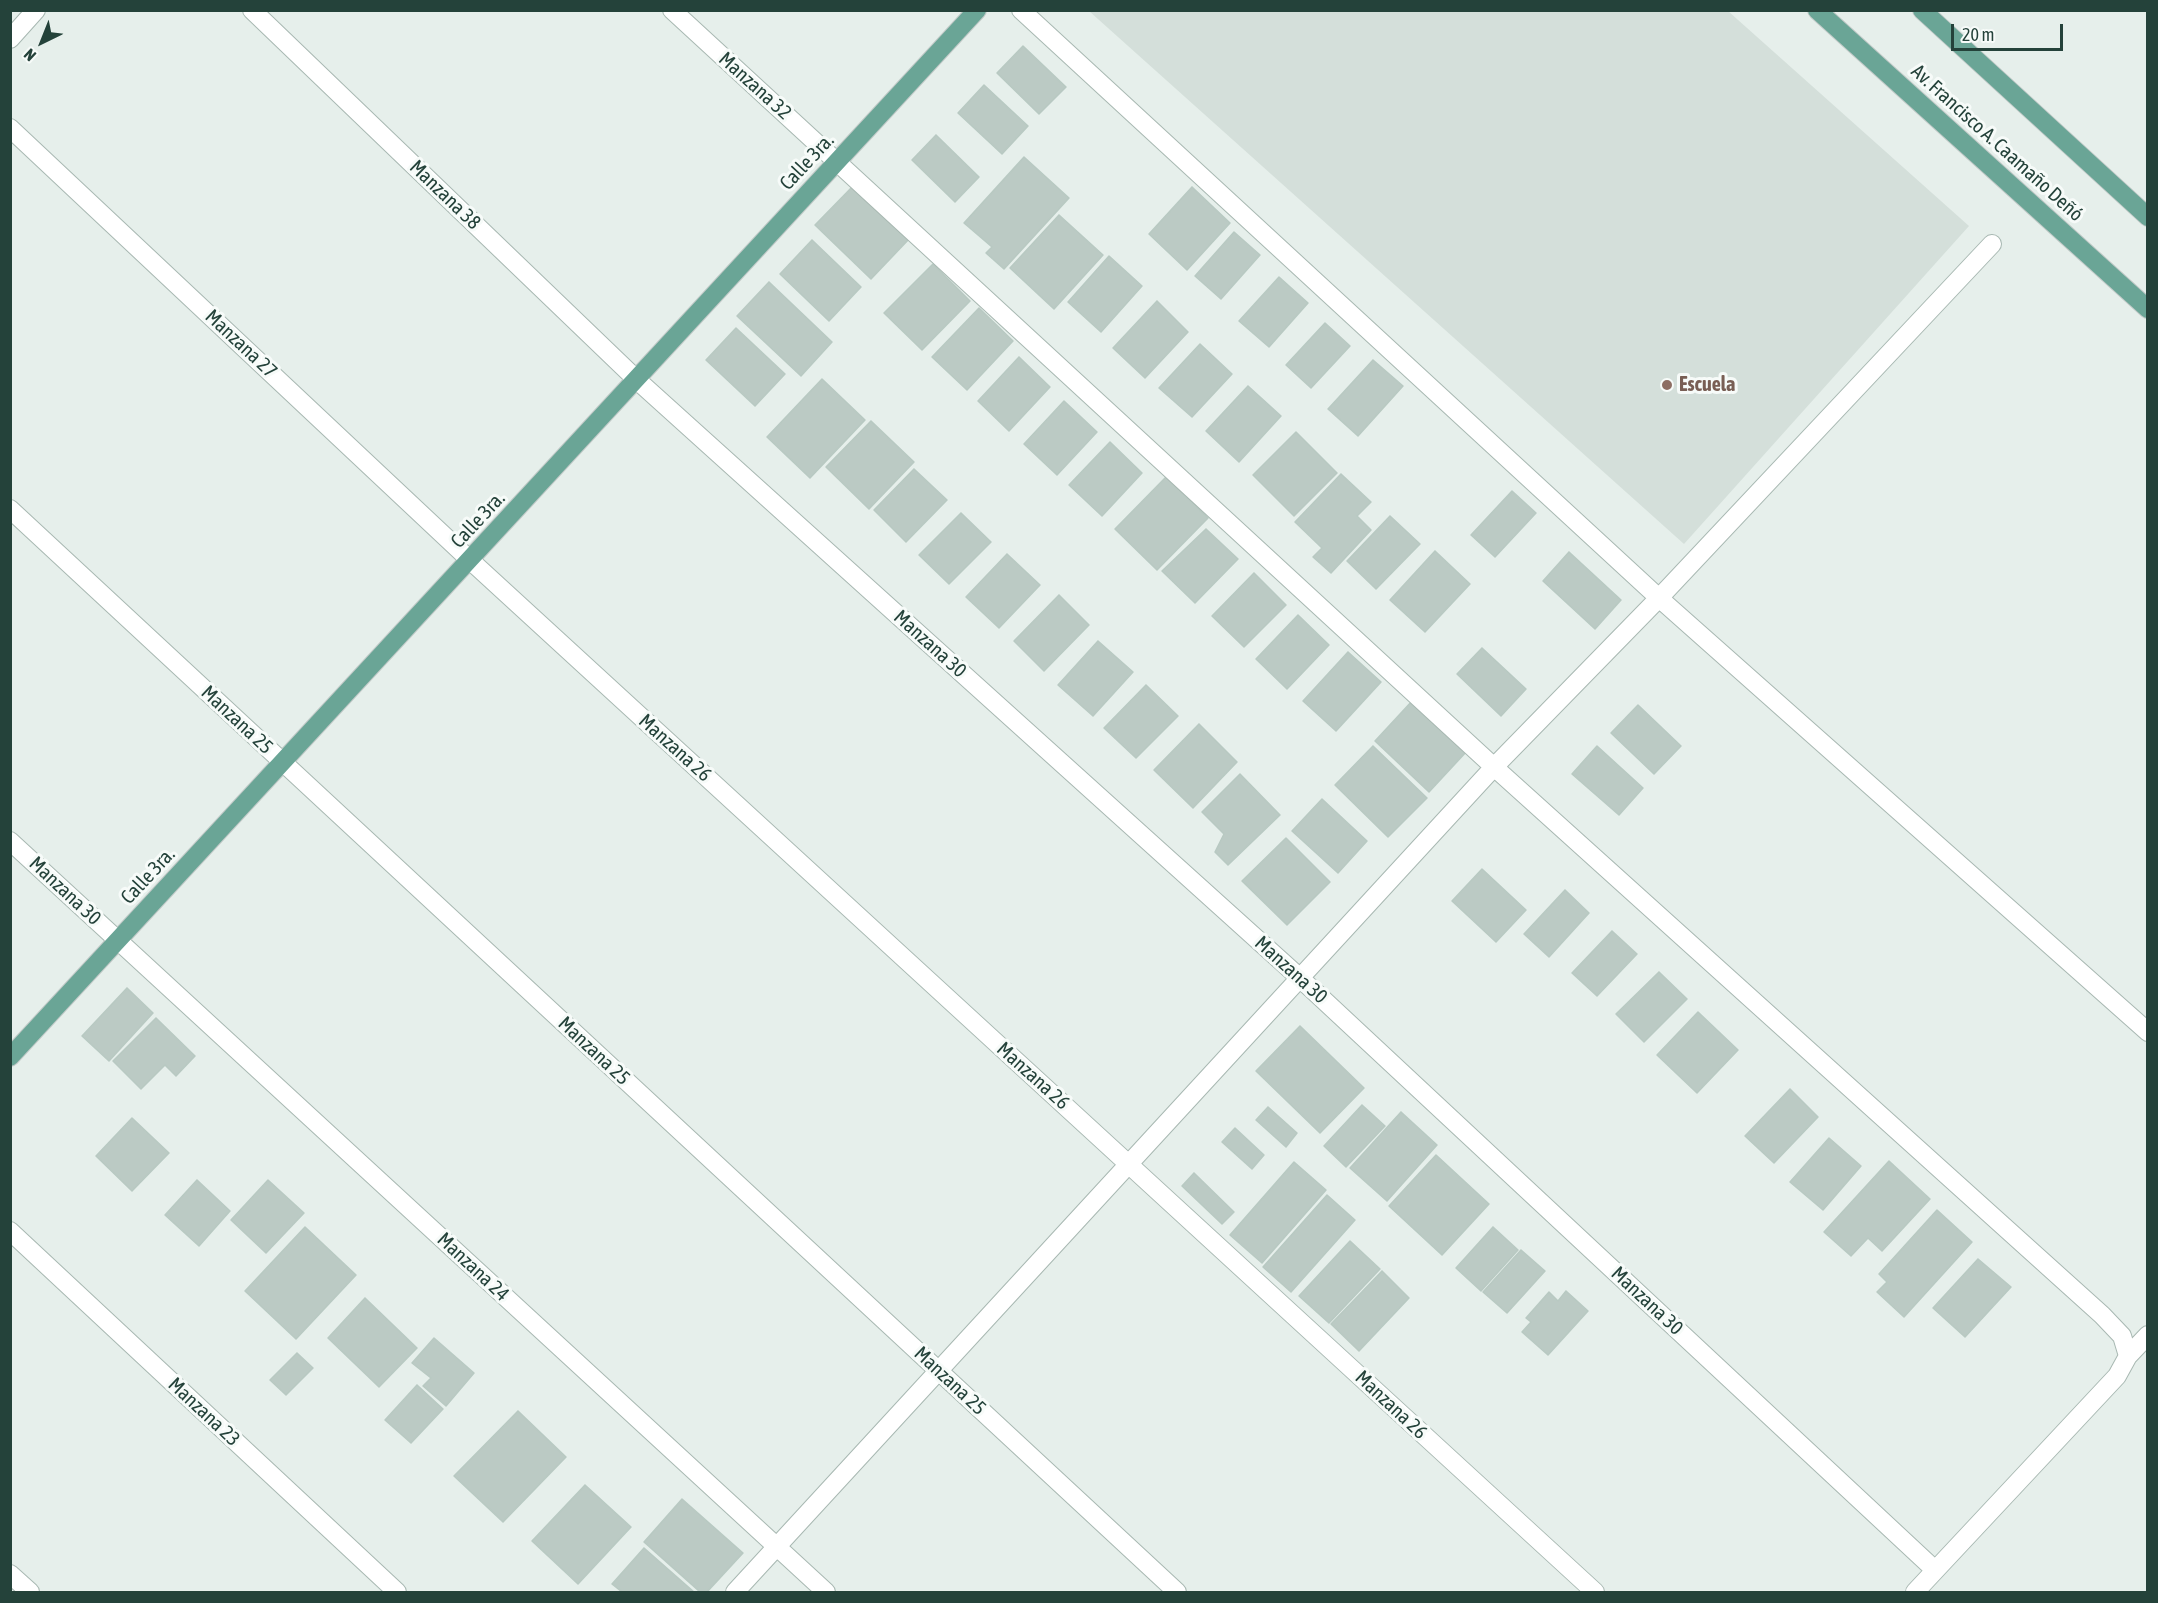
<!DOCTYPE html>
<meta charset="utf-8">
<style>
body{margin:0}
#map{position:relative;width:2158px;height:1603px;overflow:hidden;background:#e6efeb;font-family:"Asap Condensed",sans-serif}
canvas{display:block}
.frame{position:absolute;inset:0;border:12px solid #24423a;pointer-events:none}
.north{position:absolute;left:12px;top:12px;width:60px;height:60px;-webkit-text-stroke:4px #f7fbf9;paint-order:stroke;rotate:223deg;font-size:16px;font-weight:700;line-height:24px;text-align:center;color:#24423a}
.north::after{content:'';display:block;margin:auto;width:21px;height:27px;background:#24423a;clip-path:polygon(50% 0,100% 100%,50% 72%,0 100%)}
.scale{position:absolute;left:1951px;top:24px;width:112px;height:27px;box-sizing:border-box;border:3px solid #24423a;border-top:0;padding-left:8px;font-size:18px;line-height:21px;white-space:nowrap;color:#24423a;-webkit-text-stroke:4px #f7fbf9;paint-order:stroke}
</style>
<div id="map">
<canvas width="2158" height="1603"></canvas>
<div class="frame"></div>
<div class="north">N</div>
<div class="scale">20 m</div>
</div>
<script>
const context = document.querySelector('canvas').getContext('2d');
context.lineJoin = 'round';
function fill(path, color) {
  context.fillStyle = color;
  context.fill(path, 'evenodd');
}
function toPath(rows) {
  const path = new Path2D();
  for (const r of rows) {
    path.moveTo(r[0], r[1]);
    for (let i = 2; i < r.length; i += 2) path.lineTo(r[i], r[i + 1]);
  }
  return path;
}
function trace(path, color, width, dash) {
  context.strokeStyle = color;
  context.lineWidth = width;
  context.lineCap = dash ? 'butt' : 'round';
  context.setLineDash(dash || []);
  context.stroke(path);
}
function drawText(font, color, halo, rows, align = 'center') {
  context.font = font + ' "Asap Condensed",sans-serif';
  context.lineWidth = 6;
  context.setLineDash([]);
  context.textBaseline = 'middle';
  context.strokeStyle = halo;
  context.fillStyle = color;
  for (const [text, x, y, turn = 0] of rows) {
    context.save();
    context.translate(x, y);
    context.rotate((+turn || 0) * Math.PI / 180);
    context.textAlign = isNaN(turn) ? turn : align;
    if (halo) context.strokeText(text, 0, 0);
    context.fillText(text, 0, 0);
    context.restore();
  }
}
const built = toPath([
 [1089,11,1728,11,1969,226,1684,544]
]);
const building = toPath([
 [1023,46,1066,87,1039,114,997,73,1023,46],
 [984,85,1028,126,1002,154,958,113,984,85],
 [936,135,979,177,955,202,912,160,936,135],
 [1024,157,1069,198,1004,269,986,253,992,247,964,223,1024,157],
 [855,184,910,238,871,279,815,225,855,184],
 [1192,187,1230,223,1187,270,1149,234,1192,187],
 [1059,215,1103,255,1054,309,1010,268,1059,215],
 [1234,232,1260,255,1221,299,1195,276,1234,232],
 [812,240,861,287,829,321,780,274,812,240],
 [1109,256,1142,286,1101,332,1068,302,1109,256],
 [933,264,970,301,922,350,884,313,933,264],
 [1279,277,1308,303,1269,347,1239,321,1279,277],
 [769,282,832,342,801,376,737,316,769,282],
 [1157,301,1188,332,1145,378,1113,348,1157,301],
 [979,308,1013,341,967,390,932,357,979,308],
 [1325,323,1350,346,1311,388,1286,365,1325,323],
 [736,328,785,374,755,406,706,360,736,328],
 [1200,344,1232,374,1192,417,1159,388,1200,344],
 [1019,357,1050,387,1009,431,978,401,1019,357],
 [1373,360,1403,386,1358,436,1328,409,1373,360],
 [822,379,865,420,810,478,767,437,822,379],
 [1248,386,1281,416,1239,462,1206,431,1248,386],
 [1064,401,1097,432,1057,475,1024,444,1064,401],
 [871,421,914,462,869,509,826,467,871,421],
 [1296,432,1337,473,1294,516,1253,475,1296,432],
 [1110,442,1142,473,1102,516,1069,485,1110,442],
 [914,469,947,500,906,542,874,510,914,469],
 [1341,474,1371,502,1357,516,1371,530,1331,573,1313,557,1322,548,1295,522,1341,474],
 [1166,477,1208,518,1157,570,1115,529,1166,477],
 [1512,491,1536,513,1495,557,1471,535,1512,491],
 [961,513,991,542,949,584,919,555,961,513],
 [1390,516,1420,544,1376,589,1347,561,1390,516],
 [1206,529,1238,559,1195,603,1162,571,1206,529],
 [1435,551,1470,584,1425,632,1390,600,1435,551],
 [1569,552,1621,600,1595,629,1543,581,1569,552],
 [1007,554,1040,585,999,628,966,597,1007,554],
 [1254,573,1286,605,1244,647,1212,616,1254,573],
 [1059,595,1089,625,1044,671,1014,641,1059,595],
 [1298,615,1329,645,1287,689,1256,659,1298,615],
 [1098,641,1133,672,1093,716,1058,685,1098,641],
 [1482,648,1526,689,1501,716,1457,674,1482,648],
 [1348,652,1381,682,1336,731,1303,701,1348,652],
 [1146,685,1178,716,1136,758,1104,728,1146,685],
 [1413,700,1467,751,1429,792,1375,741,1413,700],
 [1638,705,1681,746,1654,774,1611,733,1638,705],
 [1199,724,1237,762,1193,808,1154,770,1199,724],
 [1373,746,1427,798,1388,837,1335,785,1373,746],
 [1597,746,1643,788,1619,815,1572,774,1597,746],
 [1240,774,1280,815,1228,865,1215,852,1224,834,1202,812,1240,774],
 [1322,799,1367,841,1338,873,1292,831,1322,799],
 [1286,838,1330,882,1287,925,1242,881,1286,838],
 [1482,869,1526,910,1496,942,1452,901,1482,869],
 [1565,890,1589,913,1549,957,1524,934,1565,890],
 [1612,931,1637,954,1597,996,1572,973,1612,931],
 [1659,972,1687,999,1644,1042,1616,1014,1659,972],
 [127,988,153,1013,109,1061,82,1036,127,988],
 [1698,1012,1738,1050,1697,1093,1657,1055,1698,1012],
 [156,1018,195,1056,176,1076,165,1065,141,1089,113,1061,156,1018],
 [1300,1026,1364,1088,1320,1133,1256,1071,1300,1026],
 [1790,1089,1818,1117,1774,1163,1745,1136,1790,1089],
 [1362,1105,1385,1126,1346,1167,1324,1146,1362,1105],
 [1268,1107,1297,1133,1286,1147,1256,1120,1268,1107],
 [1401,1112,1437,1145,1387,1201,1350,1168,1401,1112],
 [132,1118,169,1153,132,1191,96,1156,132,1118],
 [1235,1128,1264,1155,1252,1169,1222,1142,1235,1128],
 [1829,1138,1861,1166,1823,1210,1790,1182,1829,1138],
 [1436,1155,1489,1204,1442,1255,1389,1206,1436,1155],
 [1889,1161,1930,1199,1882,1251,1868,1238,1851,1256,1824,1232,1889,1161],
 [1294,1162,1326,1190,1262,1263,1230,1235,1294,1162],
 [1194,1173,1234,1212,1222,1224,1182,1186,1194,1173],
 [197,1180,230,1211,199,1246,165,1215,197,1180],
 [268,1180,304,1213,266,1253,231,1220,268,1180],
 [1327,1195,1355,1220,1291,1292,1263,1267,1327,1195],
 [1937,1210,1972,1242,1904,1317,1877,1292,1887,1282,1879,1274,1937,1210],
 [305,1227,356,1275,296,1339,245,1291,305,1227],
 [1493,1227,1518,1250,1481,1291,1456,1268,1493,1227],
 [1350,1241,1380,1269,1329,1323,1299,1296,1350,1241],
 [1521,1250,1545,1271,1507,1313,1483,1292,1521,1250],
 [1978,1259,2011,1287,1965,1337,1933,1308,1978,1259],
 [1382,1271,1409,1298,1359,1351,1331,1324,1382,1271],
 [1566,1291,1588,1311,1548,1355,1522,1332,1531,1322,1526,1318,1549,1292,1558,1301,1566,1291],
 [365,1298,417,1348,379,1387,328,1338,365,1298],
 [434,1338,474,1373,446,1406,423,1386,431,1378,412,1363,434,1338],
 [297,1353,313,1368,286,1395,270,1380,297,1353],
 [417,1385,443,1409,411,1443,385,1420,417,1385],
 [518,1411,566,1457,503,1522,454,1476,518,1411],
 [585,1485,631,1527,578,1584,532,1541,585,1485],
 [682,1499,743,1553,707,1592,700,1592,644,1542,682,1499],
 [644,1548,694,1592,622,1592,612,1584,644,1548]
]);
const minor = toPath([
 [252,10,637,380,1300,978,1935,1570],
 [672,10,1494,767,2102,1315,2122,1336,2128,1356,2117,1376,1915,1592],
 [1021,10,1659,598,2148,1032],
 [10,39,36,10],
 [10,128,471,561,1595,1592],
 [10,509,1177,1592],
 [10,841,826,1592],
 [10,1231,397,1592],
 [2128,1356,2148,1335],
 [10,1574,30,1592],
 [735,1592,1494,767,1659,598,1992,244]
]);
const major = toPath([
 [1817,10,2148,309],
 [1922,10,2148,217],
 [10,1057,977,10]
]);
const markers = [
 [1667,385,6,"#8d6e63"]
];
const streetNames = [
 ["Manzana 32",755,86,42],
 ["Av. Francisco A. Caamaño Deñó",1997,143,42],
 ["Calle 3ra.",807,162,-47],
 ["Manzana 38",445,195,44],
 ["Manzana 27",241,344,43],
 ["Calle 3ra.",478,520,-47],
 ["Manzana 30",930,644,42],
 ["Manzana 25",237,720,43],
 ["Manzana 26",675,748,42],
 ["Calle 3ra.",148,876,-47],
 ["Manzana 30",65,891,43],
 ["Manzana 30",1291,970,42],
 ["Manzana 25",594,1051,43],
 ["Manzana 26",1033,1076,42],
 ["Manzana 24",473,1267,43],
 ["Manzana 30",1647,1301,43],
 ["Manzana 25",950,1381,43],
 ["Manzana 26",1391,1405,43],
 ["Manzana 23",204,1412,43]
];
const educationNames = [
 ["Escuela",1679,385]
];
fill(built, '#d4dfda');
fill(building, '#bbcac4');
trace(building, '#b8c9c2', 1.5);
trace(minor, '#a8b8b2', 20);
trace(major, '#c2cac8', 20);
trace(minor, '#fff', 18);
trace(major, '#6aa596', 18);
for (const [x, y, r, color] of markers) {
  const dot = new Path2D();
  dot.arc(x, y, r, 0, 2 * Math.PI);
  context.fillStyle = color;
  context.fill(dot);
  trace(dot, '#f7fbf9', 2);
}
drawText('20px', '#24423a', '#f7fbf9', streetNames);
drawText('bold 20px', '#785e54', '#f7fbf9', educationNames, 'left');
</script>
